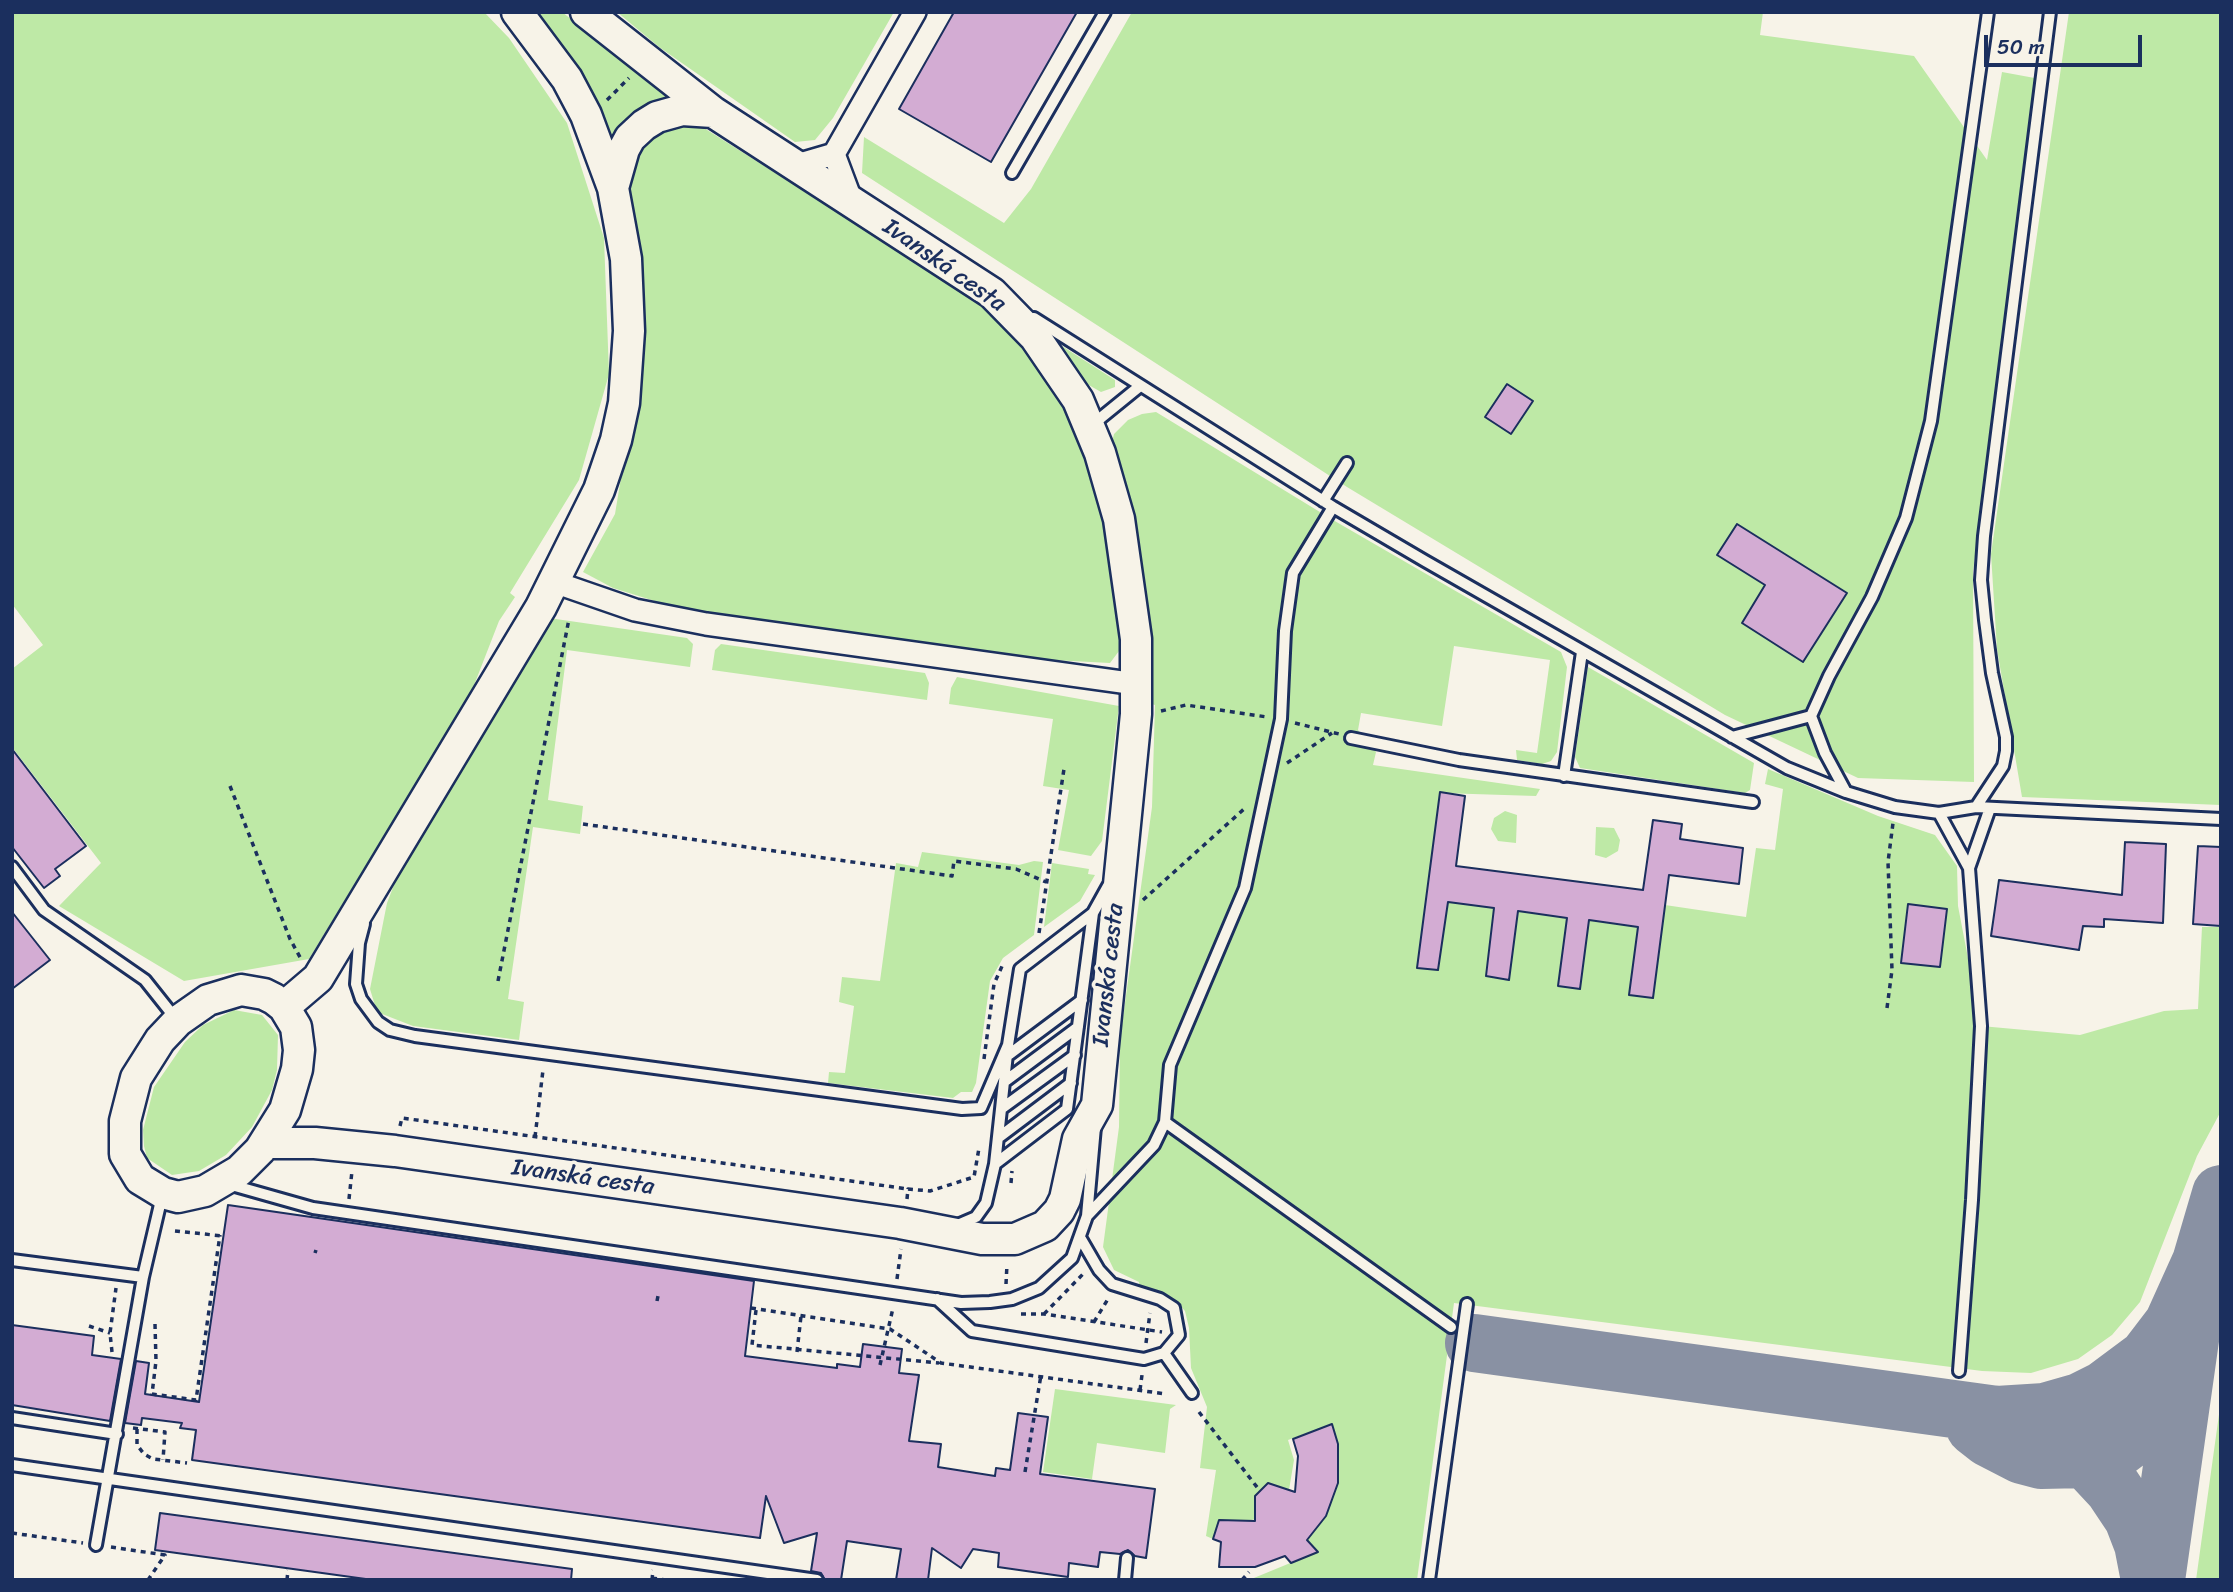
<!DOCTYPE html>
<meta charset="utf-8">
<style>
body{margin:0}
#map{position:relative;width:2233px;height:1592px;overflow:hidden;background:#f7f3e8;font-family:Sriracha,sans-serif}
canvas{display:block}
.frame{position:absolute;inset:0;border:14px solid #1b2f5e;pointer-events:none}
.scale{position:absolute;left:1984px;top:35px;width:158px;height:32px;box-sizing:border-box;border:4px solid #1b2f5e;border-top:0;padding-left:9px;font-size:21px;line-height:24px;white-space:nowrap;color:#1b2f5e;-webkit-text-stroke:5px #f7f3e8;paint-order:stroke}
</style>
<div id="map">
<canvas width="2233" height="1592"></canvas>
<div class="frame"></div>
<div class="scale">50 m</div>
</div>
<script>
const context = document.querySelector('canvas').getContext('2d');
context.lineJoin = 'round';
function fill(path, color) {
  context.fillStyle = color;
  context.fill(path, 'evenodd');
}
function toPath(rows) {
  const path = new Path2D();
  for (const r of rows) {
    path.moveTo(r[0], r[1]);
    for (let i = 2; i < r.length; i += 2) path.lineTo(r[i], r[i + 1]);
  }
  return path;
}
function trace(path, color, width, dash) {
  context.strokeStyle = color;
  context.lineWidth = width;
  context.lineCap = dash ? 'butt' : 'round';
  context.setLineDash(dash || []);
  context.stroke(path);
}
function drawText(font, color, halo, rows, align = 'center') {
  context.font = font + ' Sriracha,sans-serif';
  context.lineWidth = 7;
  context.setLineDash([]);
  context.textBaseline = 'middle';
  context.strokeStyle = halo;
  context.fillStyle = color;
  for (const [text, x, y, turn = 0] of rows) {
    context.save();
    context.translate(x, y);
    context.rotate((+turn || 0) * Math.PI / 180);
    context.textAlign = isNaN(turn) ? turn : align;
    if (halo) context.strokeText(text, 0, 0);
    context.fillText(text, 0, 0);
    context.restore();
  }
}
const green = toPath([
 [12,12,484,12,509,38,567,123,604,238,609,374,579,480,510,593,515,597,499,621,471,693,309,959,184,981,59,906,101,863,12,747,12,669,43,645,12,604],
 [534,12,562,12,679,104,613,150],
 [617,12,894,12,833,118,815,140,795,142,659,47],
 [1132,12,1763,12,1760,35,1914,56,1987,160,2002,72,2040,79,1973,571,1974,782,1858,778,1725,715,1347,487,862,173,864,137,1004,223,1031,189],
 [2069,12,2221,12,2221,805,2022,797,1997,649,1991,554],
 [696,123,974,298,1020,343,1058,392,1080,440,1109,533,1122,633,1119,651,1110,663,1014,658,690,612,613,588,583,572,615,514,631,417,627,185,632,151,664,128],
 [1062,346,1115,380,1115,387,1101,392,1080,380,1060,352],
 [1156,412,1333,520,1561,652,1567,667,1557,752,1551,761,1542,764,1517,760,1516,750,1537,753,1550,660,1454,646,1442,726,1361,713,1358,730,1376,752,1373,765,1540,789,1536,796,1441,793,1418,968,1438,970,1448,902,1494,908,1486,976,1508,980,1518,911,1567,918,1558,985,1580,988,1589,920,1638,927,1629,995,1653,998,1665,905,1746,917,1756,848,1775,850,1783,789,1765,784,1768,769,1878,816,1935,835,1957,866,1958,906,1981,1026,2080,1035,2164,1011,2198,1009,2202,927,2221,927,2221,1111,2197,1156,2140,1302,2112,1335,2078,1359,2031,1373,1982,1371,1454,1303,1417,1580,1249,1580,1317,1552,1307,1540,1326,1516,1338,1483,1338,1444,1332,1424,1288,1440,1294,1460,1289,1490,1268,1483,1255,1496,1255,1519,1244,1522,1219,1520,1213,1539,1206,1536,1216,1470,1200,1468,1207,1407,1191,1368,1189,1328,1185,1311,1174,1299,1159,1292,1139,1289,1139,1282,1114,1270,1103,1247,1119,1127,1120,1039,1152,807,1155,705,1148,703,1110,450,1114,434,1128,420,1142,414],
 [549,618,687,638,693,644,690,667,567,650,548,800,583,806,580,834,533,827,508,999,524,1002,519,1040,413,1026,377,1012,370,989,387,903,404,859],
 [721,644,925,673,929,683,927,700,712,670,715,650],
 [1588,667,1754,763,1750,790,1745,793,1580,768,1575,757],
 [957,677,1119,706,1102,841,1091,856,1058,850,1069,790,1043,786,1053,719,949,704,951,688],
 [1505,811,1517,815,1516,843,1498,841,1491,829,1494,818],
 [1596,827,1614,828,1620,840,1618,851,1606,858,1595,855],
 [922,852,1019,865,1034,861,1043,862,1034,935,1003,958,990,981,976,1083,972,1092,961,1092,953,1098,828,1083,829,1072,845,1073,854,1006,839,1002,842,977,880,981,896,863,918,867],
 [1052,863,1089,869,1088,874,1095,875,1080,901,1044,927],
 [234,1010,262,1015,278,1035,277,1070,272,1090,252,1127,226,1155,199,1171,172,1175,147,1158,144,1146,143,1130,154,1087,185,1042,203,1025],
 [1055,1389,1176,1405,1170,1409,1165,1453,1097,1443,1092,1479,1043,1472],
 [2221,1400,2221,1580,2196,1580]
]);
const taxiway = toPath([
 [1474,1343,1997,1415,2045,1412,2080,1402,2104,1390,2147,1358,2173,1324,2201,1262],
 [1967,1411,1975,1427,1989,1438,2022,1455,2041,1460,2086,1459,2118,1448,2154,1421,2166,1407,2181,1375],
 [2056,1437,2086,1459,2113,1488,2133,1518,2143,1544,2150,1580],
 [2156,1580,2201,1262,2221,1194]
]);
const building = toPath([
 [954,12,1077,12,991,162,899,109,954,12],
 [1507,384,1533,401,1511,434,1485,417,1507,384],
 [1737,524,1847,593,1803,662,1742,623,1765,585,1717,555,1737,524],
 [12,749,86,846,55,869,60,876,44,888,12,847,12,749],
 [1440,792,1465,796,1456,866,1643,890,1653,820,1682,824,1680,839,1743,848,1739,884,1669,875,1653,998,1629,995,1638,927,1589,920,1580,989,1558,986,1567,918,1518,911,1509,980,1486,976,1494,908,1448,902,1438,970,1417,968,1440,792],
 [2125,842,2166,844,2163,923,2104,919,2104,927,2083,926,2079,950,1991,936,1999,880,2122,895,2125,842],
 [2198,846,2221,847,2221,926,2193,924,2198,846],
 [1908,904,1947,909,1940,967,1901,963,1908,904],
 [12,912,50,960,12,989,12,912],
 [228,1205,754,1281,745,1356,837,1368,837,1364,860,1367,863,1344,902,1349,899,1373,919,1375,909,1441,941,1444,938,1467,995,1476,996,1468,1010,1470,1018,1413,1048,1417,1040,1474,1155,1489,1146,1558,1135,1556,1128,1550,1120,1554,1100,1552,1098,1567,1069,1563,1068,1577,998,1567,999,1553,973,1549,961,1568,932,1548,928,1580,896,1580,901,1549,847,1541,841,1580,825,1580,821,1573,811,1571,817,1533,784,1543,766,1496,760,1538,192,1460,196,1430,180,1428,182,1423,142,1418,141,1425,125,1423,136,1361,149,1363,145,1394,199,1402,228,1205],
 [12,1325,94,1336,92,1355,121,1359,110,1421,12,1405,12,1325],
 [1332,1424,1338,1444,1338,1483,1326,1516,1307,1540,1318,1552,1291,1563,1285,1556,1255,1567,1219,1567,1221,1542,1213,1539,1219,1520,1255,1521,1255,1496,1268,1483,1295,1492,1298,1456,1293,1439,1332,1424],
 [160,1513,572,1569,571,1580,373,1580,155,1550,160,1513]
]);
const path = toPath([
 [607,100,629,78],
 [1161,711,1186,705,1267,717],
 [1295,723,1339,734],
 [1287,763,1332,733],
 [230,786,290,939,301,959],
 [583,824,952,876,954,861,1016,869,1046,882],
 [1143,900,1244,809],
 [1039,933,1064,769],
 [498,981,569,619],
 [1887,1008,1892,970,1888,862,1893,823],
 [984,1059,994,984,1003,964],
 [400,1126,402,1118,908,1189],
 [535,1137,543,1070],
 [1011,1183,1012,1171],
 [349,1199,352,1171],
 [907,1199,908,1189,930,1191,974,1177,979,1148],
 [175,1231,223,1236],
 [315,1253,316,1250],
 [897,1279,901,1249],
 [1006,1284,1007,1264],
 [657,1301,658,1296],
 [751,1308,890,1329,941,1363,1166,1394],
 [756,1310,752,1345,939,1363],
 [1021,1314,1044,1314,1162,1332],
 [1044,1314,1084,1273],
 [1094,1322,1108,1299],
 [155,1324,156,1361,152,1394,196,1400,220,1235],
 [89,1326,110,1333],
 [1146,1343,1150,1313],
 [112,1352,110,1333,116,1288],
 [797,1352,801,1316],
 [880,1365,893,1308],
 [1140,1390,1142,1375],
 [1199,1412,1260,1491],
 [133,1428,165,1432,163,1460],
 [137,1429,137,1445,144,1454,153,1459,187,1463],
 [1025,1472,1041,1375],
 [12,1533,83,1543],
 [111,1547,165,1555,148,1580],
 [652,1578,666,1580],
 [287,1580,288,1570],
 [652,1580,653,1570],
 [1242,1580,1249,1572]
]);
const lane = toPath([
 [1012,173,1105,12],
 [1034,318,1333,507,1425,561,1787,768,1846,792,1825,753,1811,716],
 [1092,425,1140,386],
 [1323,501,1347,463],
 [1732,737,1811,716,1829,676,1872,597,1906,518,1931,421,1988,12],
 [1351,738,1459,760,1753,802],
 [1564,776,1582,652],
 [1846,792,1895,807,1939,813,1976,807,2221,819],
 [1976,807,2003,766,2006,751,2006,737,1992,673,1985,620,1981,580,1984,536,2050,12],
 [1939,813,1969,868,1990,808],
 [12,867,44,910,145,980,176,1019],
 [364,924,359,943,356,984,361,999,378,1022,390,1030,415,1036,962,1109,981,1108,1008,1045],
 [1007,1056,1082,1000],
 [1004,1082,1078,1027],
 [1001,1109,1075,1055],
 [1165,1122,1451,1327],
 [998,1138,1071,1083],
 [995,1164,1067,1109,1093,913],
 [228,1184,313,1208,961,1303,990,1302,1012,1299,1039,1288,1072,1258,1087,1216,1095,1127],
 [1087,1216,1154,1145,1165,1122,1170,1065,1245,888,1281,719,1285,631,1293,573,1333,507],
 [955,1226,976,1217,986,1203,995,1164,1008,1045,1020,969,1093,913,1108,886],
 [12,1260,143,1277,162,1196],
 [937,1299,972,1331,1144,1359,1164,1353,1179,1335,1174,1308,1160,1299,1112,1284,1099,1270,1081,1239],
 [1164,1353,1192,1393],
 [1959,1371,1972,1200,1981,1026,1969,868],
 [12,1418,117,1434],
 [12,1465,817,1580],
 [96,1545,143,1277],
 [1125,1580,1127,1558],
 [1429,1580,1467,1304]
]);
const street = toPath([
 [834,154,852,202],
 [793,166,834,154,915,12],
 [554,582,635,610,706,624,1136,684]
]);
const secondary = toPath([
 [613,188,624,149,630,138,644,125,657,117,682,110,713,112],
 [241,990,264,994,274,999,284,1007,296,1027,299,1050,297,1069,285,1110,260,1150,239,1171,205,1191,178,1197,163,1193,140,1179,125,1154,125,1121,136,1078,160,1040,178,1021,208,1000,241,990],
 [284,1007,318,978,541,607,599,490,616,440,624,403,629,331,626,259,613,188,586,115,567,79,517,12],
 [265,1143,315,1143,395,1151,900,1223,982,1239,1015,1239,1045,1226,1059,1211,1065,1199,1078,1139,1097,1105,1136,714,1136,639,1119,519,1100,453,1078,400,1035,337,992,293,713,112,586,12]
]);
const streetNames = [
 ["Ivanská cesta",944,266,35],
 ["Ivanská cesta",1109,975,-84],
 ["Ivanská cesta",583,1178,8]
];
fill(green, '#bee9a6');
trace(taxiway, '#8991a3', 58);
fill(building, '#d3acd3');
trace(building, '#1b2f5e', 2);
trace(lane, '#1b2f5e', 16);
trace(street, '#1b2f5e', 26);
trace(secondary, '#1b2f5e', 35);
trace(path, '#1b2f5e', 3.5, [5, 5]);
trace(lane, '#f7f3e8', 10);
trace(street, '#f7f3e8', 21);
trace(secondary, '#f7f3e8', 30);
drawText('24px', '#1b2f5e', '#f7f3e8', streetNames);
</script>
